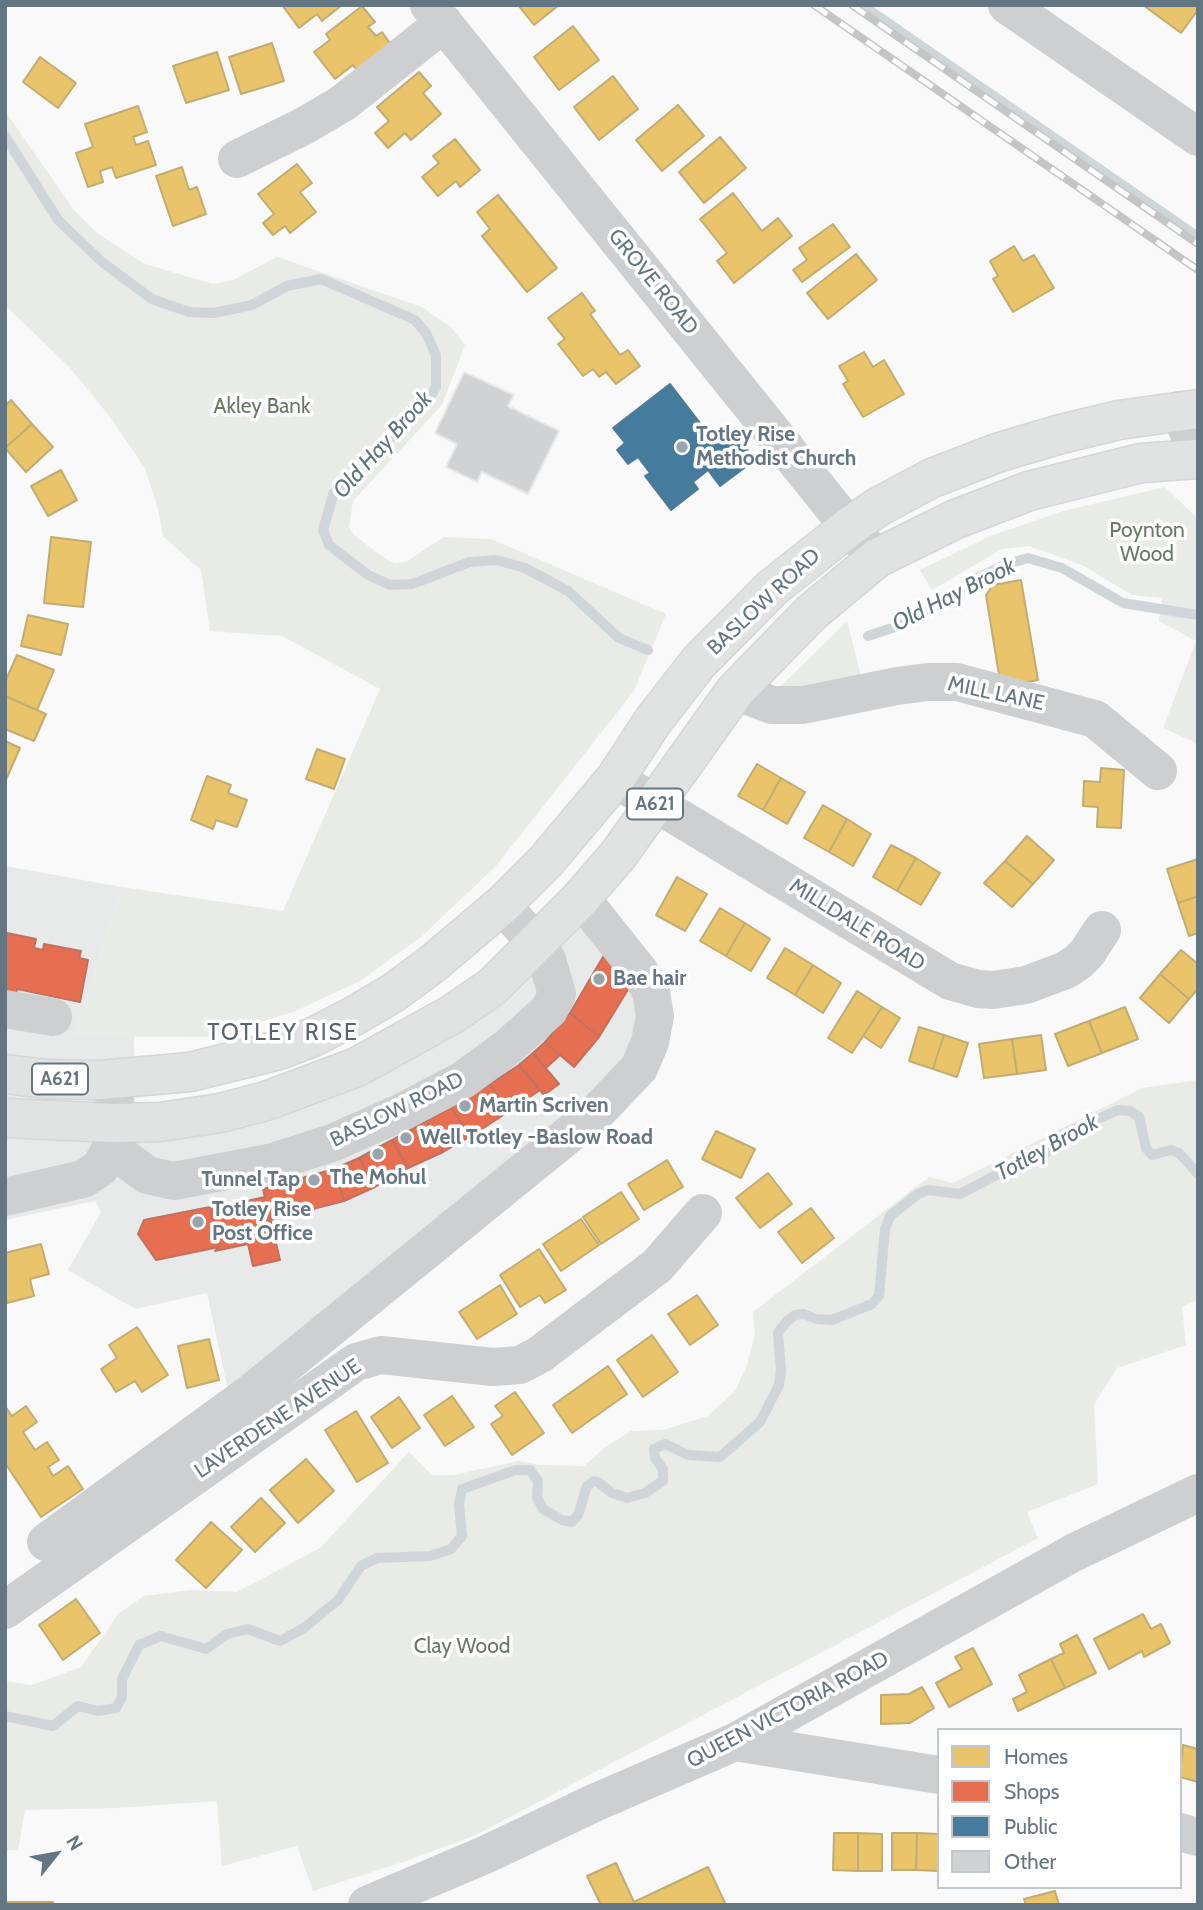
<!DOCTYPE html>
<style>
body{margin:0}
#map{position:relative;width:1203px;height:1910px;overflow:hidden;background:#f9f9f9;font-family:Cabin,sans-serif}
canvas{display:block}
.frame{position:absolute;inset:0;border:7px solid #657683;pointer-events:none}
.legend{position:absolute;left:937px;top:1728px;width:245px;height:161px;box-sizing:border-box;background:#fff;border:2px solid #c1c8cd;margin:0;padding:9px 12px;list-style:none;font-size:21px;color:#657683}
.legend li{display:flex;align-items:center;gap:14px;height:35px}
.legend b{width:35px;border:2px solid #c1c8cd}
.north{position:absolute;left:21px;top:1819px;width:70px;height:70px;-webkit-text-stroke:5px #fff;paint-order:stroke;rotate:59deg;font-size:19px;font-weight:700;line-height:28px;text-align:center;color:#657683}
.north::after{content:'';display:block;margin:auto;width:24px;height:32px;background:#657683;clip-path:polygon(50% 0,100% 100%,50% 72%,0 100%)}
</style>
<div id="map">
<canvas width="1203" height="1910"></canvas>
<div class="frame"></div>
<ul class="legend">
<li><b style="height:19px;background:#e9c46a"></b>Homes</li>
<li><b style="height:19px;background:#e76f51"></b>Shops</li>
<li><b style="height:19px;background:#457b9d"></b>Public</li>
<li><b style="height:19px;background:#d0d2d3"></b>Other</li>
</ul>
<div class="north">N</div>
</div>
<script>
const context = document.querySelector('canvas').getContext('2d');
context.lineJoin = 'round';
function fill(path, color) {
  context.fillStyle = color;
  context.fill(path, 'evenodd');
}
function toPath(rows) {
  const path = new Path2D();
  for (const r of rows) {
    path.moveTo(r[0], r[1]);
    for (let i = 2; i < r.length; i += 2) path.lineTo(r[i], r[i + 1]);
  }
  return path;
}
function trace(path, color, width, dash) {
  context.strokeStyle = color;
  context.lineWidth = width;
  context.lineCap = dash ? 'butt' : 'round';
  context.setLineDash(dash || []);
  context.stroke(path);
}
function drawText(font, color, halo, rows, align = 'center') {
  context.font = font + ' Cabin,sans-serif';
  context.lineWidth = 7;
  context.setLineDash([]);
  context.textBaseline = 'middle';
  context.strokeStyle = halo;
  context.fillStyle = color;
  for (const [text, x, y, turn = 0] of rows) {
    context.save();
    context.translate(x, y);
    context.rotate((+turn || 0) * Math.PI / 180);
    context.textAlign = isNaN(turn) ? turn : align;
    if (halo) context.strokeText(text, 0, 0);
    context.fillText(text, 0, 0);
    context.restore();
  }
}
const built = toPath([
 [5,866,122,887,74,1036,134,1036,135,1140,233,1128,302,1109,372,1074,592,901,659,1038,234,1418,207,1293,135,1309,68,1270,101,1212,95,1201,5,1220]
]);
const green = toPath([
 [5,111,74,210,98,234,145,264,213,284,233,280,277,257,422,307,451,327,465,345,442,405,353,501,349,527,354,535,386,559,395,563,406,562,444,537,491,539,666,614,634,691,496,866,421,937,360,981,293,1012,210,1037,74,1036,122,887,283,911,380,689,282,636,210,631,201,570,163,536,158,509,145,468,110,417,70,368,5,305],
 [1165,487,1198,519,1198,744,1163,728,1196,641,1159,621,1162,598,1132,595,1084,566,1029,546,1002,549,932,590,920,570,988,537,1063,511],
 [847,621,863,684,776,691],
 [1198,1080,1198,1300,1182,1306,1186,1345,1117,1368,1094,1405,1098,1484,1027,1512,1038,1538,476,1835,406,1861,313,1891,297,1846,222,1866,217,1801,117,1808,25,1810,18,1850,5,1850,5,1681,32,1685,81,1667,119,1613,144,1596,191,1590,237,1592,320,1548,409,1452,432,1475,454,1475,518,1461,541,1465,584,1466,604,1448,631,1431,663,1430,708,1416,735,1391,747,1365,755,1335,753,1312,929,1177,953,1183,1142,1088]
]);
const homes = toPath([
 [282,5,342,5,322,21,317,14,299,28,282,5],
 [518,5,559,5,534,25,518,5],
 [1143,5,1198,5,1198,10,1181,33,1143,5],
 [362,6,375,22,368,27,376,36,382,32,392,46,358,72,353,65,335,79,314,52,330,40,326,34,362,6],
 [573,26,599,60,559,90,534,57,573,26],
 [272,43,284,81,241,94,229,57,272,43],
 [217,52,229,90,186,103,173,66,217,52],
 [40,57,76,83,58,108,23,82,40,57],
 [419,72,431,86,423,93,441,114,411,140,405,133,388,148,375,133,389,121,377,107,419,72],
 [613,76,638,109,599,140,574,107,613,76],
 [678,105,704,136,662,171,636,140,678,105],
 [138,106,147,132,133,137,136,145,148,141,156,165,116,178,112,167,100,171,103,182,88,187,76,153,93,147,85,124,138,106],
 [720,137,746,168,704,203,679,172,720,137],
 [455,139,480,170,460,187,456,181,438,196,422,177,439,163,433,156,455,139],
 [297,164,312,183,300,192,316,212,290,233,285,226,273,235,263,223,274,214,258,194,297,164],
 [182,167,189,190,197,187,206,214,173,226,156,176,182,167],
 [733,193,762,231,778,218,792,236,734,283,717,261,727,253,700,219,733,193],
 [498,195,557,268,527,292,482,236,490,229,477,212,498,195],
 [833,224,850,247,802,282,793,270,807,260,799,248,833,224],
 [1014,246,1023,261,1034,255,1054,288,1013,312,993,279,998,276,990,261,1014,246],
 [856,254,877,280,828,319,807,293,856,254],
 [582,293,595,311,590,314,620,355,628,350,640,366,616,384,606,372,599,377,593,369,583,376,558,344,565,339,548,318,582,293],
 [864,352,873,367,884,360,904,394,863,417,843,384,848,381,839,366,864,352],
 [11,400,32,424,5,448,5,406,11,400],
 [32,424,53,447,26,472,5,448,32,424],
 [61,470,77,500,48,516,31,486,61,470],
 [51,537,91,542,83,607,44,603,51,537],
 [1021,580,1038,680,1001,687,986,595,993,585,1021,580],
 [28,615,68,624,61,655,21,646,28,615],
 [17,655,54,670,37,710,5,696,5,682,17,655],
 [5,696,46,714,34,741,5,729,5,696],
 [5,741,20,748,5,782,5,741],
 [317,749,345,759,334,789,306,779,317,749],
 [757,764,781,778,763,810,738,796,757,764],
 [1101,768,1124,770,1121,828,1097,827,1098,807,1083,806,1084,781,1100,782,1101,768],
 [207,776,231,785,228,793,247,800,237,827,216,820,213,829,191,820,207,776],
 [781,778,805,792,787,824,763,810,781,778],
 [823,805,847,819,829,852,804,838,823,805],
 [847,819,871,834,853,866,829,852,847,819],
 [1027,836,1054,860,1033,884,1005,861,1027,836],
 [891,845,916,858,897,891,873,877,891,845],
 [916,858,940,873,921,905,897,891,916,858],
 [1198,859,1198,896,1178,903,1167,869,1198,859],
 [1005,861,1033,884,1012,907,984,883,1005,861],
 [677,877,707,894,685,931,656,915,677,877],
 [1198,896,1198,933,1189,936,1178,903,1198,896],
 [720,908,745,923,726,956,700,941,720,908],
 [745,923,770,939,751,971,726,956,745,923],
 [785,948,813,965,795,995,767,978,785,948],
 [1181,950,1198,964,1198,989,1189,999,1160,974,1181,950],
 [813,965,841,983,823,1013,795,995,813,965],
 [1160,974,1189,999,1169,1023,1140,998,1160,974],
 [857,991,882,1007,852,1053,828,1038,857,991],
 [882,1007,900,1018,881,1048,863,1036,882,1007],
 [1125,1007,1138,1039,1102,1053,1089,1021,1125,1007],
 [1089,1021,1102,1053,1068,1066,1055,1034,1089,1021],
 [919,1027,944,1035,933,1069,909,1061,919,1027],
 [944,1035,968,1043,957,1077,933,1069,944,1035],
 [1041,1035,1046,1070,1017,1074,1012,1039,1041,1035],
 [1012,1039,1017,1074,984,1078,979,1044,1012,1039],
 [716,1131,755,1149,741,1178,702,1159,716,1131],
 [667,1160,683,1187,644,1210,628,1184,667,1160],
 [768,1173,792,1204,760,1228,736,1198,768,1173],
 [621,1192,639,1219,601,1244,583,1217,621,1192],
 [811,1208,834,1238,802,1263,778,1232,811,1208],
 [581,1219,599,1245,561,1271,543,1244,581,1219],
 [41,1244,49,1274,30,1279,34,1296,7,1303,5,1295,5,1253,41,1244],
 [539,1249,566,1290,545,1303,540,1295,520,1307,500,1275,539,1249],
 [500,1285,517,1314,477,1339,459,1312,500,1285],
 [697,1295,718,1325,690,1345,668,1314,697,1295],
 [137,1327,168,1375,142,1392,135,1381,116,1392,101,1369,117,1358,109,1345,137,1327],
 [652,1335,678,1372,643,1397,617,1360,652,1335],
 [209,1339,219,1380,187,1388,178,1346,209,1339],
 [608,1366,627,1394,572,1433,553,1405,608,1366],
 [515,1392,544,1433,512,1455,491,1424,503,1416,495,1406,515,1392],
 [452,1396,474,1427,445,1446,424,1415,452,1396],
 [399,1397,420,1428,392,1448,371,1417,399,1397],
 [5,1406,12,1416,26,1406,37,1422,23,1432,35,1450,47,1442,59,1460,48,1467,53,1476,68,1466,83,1489,41,1517,5,1463,5,1406],
 [356,1411,388,1463,357,1482,325,1430,356,1411],
 [306,1459,334,1491,298,1523,270,1490,306,1459],
 [261,1498,285,1523,255,1552,231,1527,261,1498],
 [211,1522,242,1550,206,1588,176,1560,211,1522],
 [76,1599,100,1633,63,1660,39,1625,76,1599],
 [1143,1614,1151,1629,1161,1624,1170,1643,1144,1657,1142,1651,1109,1669,1094,1639,1143,1614],
 [1077,1635,1096,1673,1065,1688,1051,1659,1064,1653,1060,1644,1077,1635],
 [973,1648,992,1684,949,1707,936,1683,962,1669,955,1657,973,1648],
 [1051,1659,1065,1688,1018,1711,1013,1699,1027,1692,1019,1675,1051,1659],
 [922,1687,934,1708,910,1723,881,1724,881,1695,909,1694,922,1687],
 [1183,1745,1198,1749,1198,1782,1180,1777,1183,1745],
 [834,1833,858,1833,858,1871,833,1870,834,1833],
 [858,1833,882,1834,882,1871,858,1871,858,1833],
 [892,1833,917,1833,916,1870,892,1870,892,1833],
 [917,1833,939,1834,939,1871,916,1870,917,1833],
 [616,1863,634,1902,708,1867,726,1905,601,1905,587,1876,616,1863],
 [1055,1891,1059,1905,1026,1905,1024,1899,1055,1891],
 [5,1902,53,1902,53,1905,5,1905,5,1902]
]);
const shops = toPath([
 [7,933,36,939,34,948,43,950,44,944,81,951,79,958,88,960,80,1002,17,989,16,994,5,992,5,942,7,933],
 [610,945,635,978,599,1037,570,1013,610,945],
 [570,1013,599,1037,574,1067,545,1042,570,1013],
 [545,1042,560,1055,546,1068,533,1053,545,1042],
 [533,1053,559,1084,544,1095,519,1065,533,1053],
 [519,1065,540,1090,508,1112,490,1084,519,1065],
 [490,1084,508,1112,471,1136,451,1108,490,1084],
 [451,1108,471,1136,443,1152,426,1121,451,1108],
 [426,1121,443,1152,408,1168,392,1140,426,1121],
 [392,1140,408,1168,375,1187,359,1158,392,1140],
 [359,1158,375,1187,344,1201,334,1169,359,1158],
 [334,1169,344,1201,270,1220,263,1189,334,1169],
 [265,1197,280,1260,253,1266,248,1244,215,1251,219,1247,211,1209,265,1197],
 [210,1207,219,1247,156,1260,138,1234,144,1220,210,1207]
]);
const public = toPath([
 [670,384,717,445,734,432,755,460,720,486,708,470,693,482,698,489,671,510,645,476,650,473,638,457,628,464,617,450,625,443,613,428,670,384]
]);
const stream = toPath([
 [862,5,1198,237],
 [5,136,58,220,102,262,152,299,189,312,214,313,252,305,287,286,321,279,415,320,426,333,436,355,436,387,426,404,334,492,323,530,329,545,368,575,390,585,412,584,470,562,496,560,525,568,568,591,619,638,648,650],
 [868,636,910,622,981,576,1007,564,1028,558,1062,568,1123,603,1198,615],
 [5,1716,53,1726,78,1706,98,1711,116,1708,122,1697,122,1679,139,1645,161,1636,206,1649,227,1634,248,1629,280,1641,304,1628,338,1600,361,1566,377,1558,430,1556,451,1549,462,1536,459,1505,462,1489,516,1470,530,1470,538,1481,537,1497,543,1509,562,1520,572,1522,578,1515,587,1486,594,1481,598,1482,612,1493,627,1498,645,1493,663,1481,663,1469,655,1458,654,1449,665,1444,688,1455,720,1457,760,1422,779,1385,781,1371,778,1333,786,1322,795,1315,804,1314,816,1319,832,1320,872,1304,879,1296,885,1229,890,1216,918,1194,928,1190,960,1194,1027,1159,1045,1154,1061,1135,1118,1110,1130,1111,1139,1117,1146,1148,1152,1155,1171,1150,1179,1153,1198,1174]
]);
const building = toPath([
 [464,372,514,395,508,406,559,431,528,494,482,472,477,482,446,467,457,444,435,433,464,372]
]);
const minor = toPath([
 [429,5,849,527,877,558],
 [1007,5,1198,137],
 [237,159,304,126,343,103,444,23],
 [1180,410,1198,458],
 [735,691,772,705,803,705,897,686,928,682,957,682,1095,719,1158,771],
 [615,779,950,981,978,989,993,990,1026,985,1066,970,1078,962,1087,953,1102,930],
 [5,1009,53,1017],
 [111,1148,147,1175,174,1181,269,1163,332,1143,402,1112,463,1080,508,1047,549,1010,557,994,547,960,536,943,502,905],
 [5,1197,83,1179,100,1168,111,1148,116,1079],
 [46,1542,252,1392,599,1110,639,1068,650,1042,655,1016,651,992,640,972,581,898],
 [5,1610,356,1362,381,1355,493,1367,520,1365,539,1355,657,1266,703,1213],
 [735,1742,939,1775],
 [1180,1832,1198,1837],
 [367,1905,487,1854,594,1803,735,1742,1073,1553,1198,1493]
]);
const major = toPath([
 [5,1074,47,1079,99,1080,190,1072,279,1050,313,1037,352,1017,393,993,431,965,502,905,546,861,615,779,653,721,698,663,772,588,849,527,878,507,932,478,1000,452,1061,434,1119,420,1198,409],
 [5,1118,113,1123,160,1122,220,1113,266,1101,357,1067,451,1015,492,987,581,898,619,854,735,691,811,613,877,558,956,519,1029,491,1141,463,1198,459]
]);
const rail = toPath([
 [814,5,1198,270],
 [852,5,1198,244]
]);
const markers = [
 [682,447,7,"#99a4ac"],
 [599,979,7,"#99a4ac"],
 [465,1106,7,"#99a4ac"],
 [406,1138,7,"#99a4ac"],
 [378,1154,7,"#99a4ac"],
 [314,1180,7,"#99a4ac"],
 [198,1222,7,"#99a4ac"]
];
const shields = [
 [655,804,56],
 [60,1079,56]
];
const shieldNames = [
 ["A621",655,804],
 ["A621",60,1079]
];
const streetNames = [
 ["GROVE ROAD",653,282,51],
 ["BASLOW ROAD",764,602,-43],
 ["MILL LANE",996,694,12],
 ["MILLDALE ROAD",857,925,32],
 ["BASLOW ROAD",397,1110,-26],
 ["LAVERDENE AVENUE",278,1419,-34],
 ["QUEEN VICTORIA ROAD",788,1710,-28]
];
const parkNames = [
 ["Akley Bank",262,407],
 ["Poynton",1147,531],
 ["Wood",1147,555],
 ["Clay Wood",462,1647]
];
const poiNames = [
 ["Totley Rise",696,435],
 ["Methodist Church",696,459],
 ["Bae hair",613,979],
 ["Martin Scriven",479,1106],
 ["Well Totley -Baslow Road",420,1138],
 ["The Mohul",378,1178,"center"],
 ["Tunnel Tap",300,1180,"right"],
 ["Totley Rise",212,1210],
 ["Post Office",212,1234]
];
const waterNames = [
 ["Old Hay Brook",383,445,-48],
 ["Old Hay Brook",954,595,-27],
 ["Totley Brook",1047,1148,-29]
];
const neighbourhoodNames = [
 ["TOTLEY RISE",283,1033]
];
fill(built, '#e8e9e9');
fill(green, '#e8ebe6');
fill(homes, '#e9c46a');
trace(homes, '#c1ad72', 2);
fill(shops, '#e76f51');
trace(shops, '#c07160', 2);
fill(public, '#457b9d');
trace(public, '#4f7a95', 2);
trace(stream, '#ced6d9', 10);
fill(building, '#d0d2d3');
trace(building, '#e8e8e8', 2);
trace(major, '#d5d6d7', 41);
trace(minor, '#cecfd0', 38);
trace(major, '#e1e2e2', 38);
trace(rail, '#c3c5c6', 8);
trace(rail, '#fff', 5, [16]);
for (const [x, y, r, color] of markers) {
  const dot = new Path2D();
  dot.arc(x, y, r, 0, 2 * Math.PI);
  context.fillStyle = color;
  context.fill(dot);
  trace(dot, '#fff', 2.5);
}
for (const [x, y, w] of shields) {
  const box = new Path2D();
  box.roundRect(x - w / 2, y - 15.5, w, 31, 5);
  context.fillStyle = '#fff';
  context.fill(box);
  trace(box, '#657683', 2);
}
drawText('bold 19px', '#657683', null, shieldNames);
drawText('21px', '#657683', '#fff', streetNames);
drawText('21px', '#687a64', '#fff', parkNames);
drawText('bold 21px', '#657683', '#fff', poiNames, 'left');
drawText('italic 23px', '#60757c', '#fff', waterNames);
context.letterSpacing = '2px';
drawText('23px', '#57646e', '#fff', neighbourhoodNames);
context.letterSpacing = '0px';
</script>
